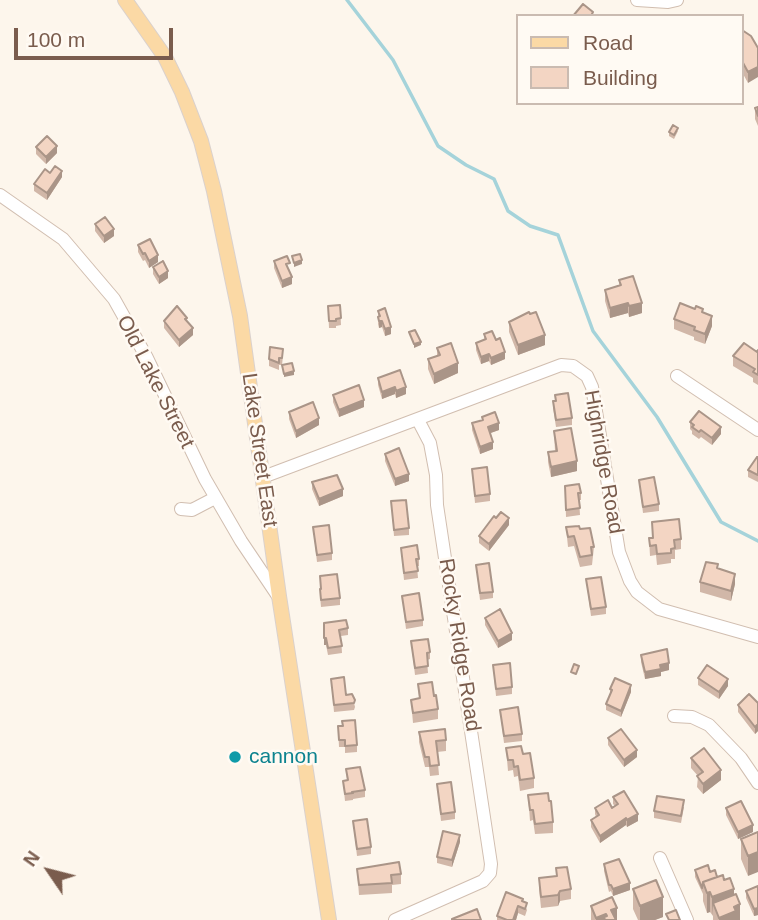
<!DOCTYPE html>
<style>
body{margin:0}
#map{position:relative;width:758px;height:920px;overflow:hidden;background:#fdf6ec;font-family:Helvetica,sans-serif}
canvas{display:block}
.legend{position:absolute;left:516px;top:14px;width:228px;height:91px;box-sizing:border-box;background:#fffaf3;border:2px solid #cabbb1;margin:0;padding:9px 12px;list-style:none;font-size:21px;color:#7a5c4d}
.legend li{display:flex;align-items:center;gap:14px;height:35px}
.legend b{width:35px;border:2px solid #cabbb1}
.north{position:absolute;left:14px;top:836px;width:70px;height:70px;-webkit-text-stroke:5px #fffaf3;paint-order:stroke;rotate:305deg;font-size:19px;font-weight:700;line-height:28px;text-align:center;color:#7a5c4d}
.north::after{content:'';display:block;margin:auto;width:24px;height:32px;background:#7a5c4d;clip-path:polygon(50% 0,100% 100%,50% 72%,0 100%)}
.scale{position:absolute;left:14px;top:28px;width:159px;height:32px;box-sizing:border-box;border:4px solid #7a5c4d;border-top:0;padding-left:9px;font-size:21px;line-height:24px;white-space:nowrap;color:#7a5c4d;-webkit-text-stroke:5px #fffaf3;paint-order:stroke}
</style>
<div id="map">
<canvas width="758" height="920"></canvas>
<ul class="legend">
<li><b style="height:9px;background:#fbd9a5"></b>Road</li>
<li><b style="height:19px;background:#f3d5c3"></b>Building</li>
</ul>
<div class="north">N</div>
<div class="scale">100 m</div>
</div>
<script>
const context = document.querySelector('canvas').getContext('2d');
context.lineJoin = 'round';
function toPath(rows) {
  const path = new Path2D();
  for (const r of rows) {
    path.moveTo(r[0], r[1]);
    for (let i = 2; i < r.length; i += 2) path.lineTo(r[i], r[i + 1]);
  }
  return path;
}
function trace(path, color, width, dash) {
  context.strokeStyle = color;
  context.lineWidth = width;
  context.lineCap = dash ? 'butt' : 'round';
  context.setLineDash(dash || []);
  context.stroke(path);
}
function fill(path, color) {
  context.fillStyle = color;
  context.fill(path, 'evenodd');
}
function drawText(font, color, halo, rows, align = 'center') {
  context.font = font + ' Helvetica,sans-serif';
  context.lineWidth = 5;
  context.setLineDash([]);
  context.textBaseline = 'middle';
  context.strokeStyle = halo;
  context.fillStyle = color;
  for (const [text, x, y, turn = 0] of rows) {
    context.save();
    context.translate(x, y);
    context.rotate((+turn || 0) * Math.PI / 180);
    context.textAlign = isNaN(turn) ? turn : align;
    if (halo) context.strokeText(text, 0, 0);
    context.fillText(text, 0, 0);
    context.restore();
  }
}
const stream = toPath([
 [347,0,393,60,438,146,466,165,494,179,508,211,530,226,558,235,593,331,657,417,721,522,758,541]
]);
const minor = toPath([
 [637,0,668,2,677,0],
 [0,195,63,239,114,299,147,358,205,479,241,541,278,596],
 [677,376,758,430],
 [263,477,561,365,573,366,587,376,592,387,619,552,630,581,637,592,659,609,758,637],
 [181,509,192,510,215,498],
 [674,716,692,717,709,725,741,758,758,783],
 [660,858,687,920],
 [395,920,483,881,490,873,491,864,437,505,436,475,430,443,418,420]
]);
const major = toPath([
 [125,0,165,57,182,92,201,141,214,191,240,316,279,596,329,920]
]);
const wall = toPath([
 [742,30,751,36,748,83,742,72],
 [758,107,758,126,755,119,755,108],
 [678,131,674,139,669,136,669,132],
 [36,147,57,153,46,164,36,154],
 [50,173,62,177,47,200,34,191,34,184],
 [95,224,114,236,104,243,95,231],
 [138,245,158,262,149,268,145,260,143,261,138,252],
 [274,261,290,270,289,270,292,284,282,288,274,268],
 [153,267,168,278,159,284,153,274],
 [619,280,642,313,629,317,628,313,610,318,605,301,605,290,619,285],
 [340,305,341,325,336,326,336,328,329,328,328,306],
 [378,311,391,334,385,336,382,327,379,328,378,324],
 [703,313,712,326,705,344,694,340,694,337,674,329,674,319],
 [164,321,187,321,193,335,179,347,164,328],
 [509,322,545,345,518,355,509,332],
 [484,334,505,359,491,365,489,361,481,364,476,350,476,343,484,340],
 [437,348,458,373,434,384,428,369,428,359,437,356],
 [758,350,758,385,753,382,753,378,733,366,733,356,757,352],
 [283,356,282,365,279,365,279,370,269,366,269,359],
 [378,378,406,394,396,398,395,394,382,399,378,385],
 [333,395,364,407,339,417,333,402],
 [555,395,572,418,572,425,556,427,553,408,553,401,555,401],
 [289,412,319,425,296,438,289,419],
 [482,417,499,430,490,433,493,449,480,454,472,430,472,423,482,420],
 [690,422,721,434,712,445,701,437,699,439,692,434,692,431,690,429],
 [554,431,577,471,551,477,548,462,548,452,555,451],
 [385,454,409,481,395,486,385,461],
 [758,457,758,482,748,477,748,470],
 [472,469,490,494,490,501,475,503],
 [639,480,659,504,659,511,643,513],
 [312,482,343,496,319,506,312,489],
 [565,486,581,493,581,500,579,500,580,515,566,517],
 [391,501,409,528,409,535,394,536],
 [652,522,681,539,681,549,675,550,675,559,671,559,671,563,657,565,656,555,650,556,649,538,652,538],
 [509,525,489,551,479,543,479,536],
 [313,527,332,553,332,560,317,562],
 [566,527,580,529,594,547,592,565,580,567,574,546,568,547],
 [401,548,419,559,419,566,417,566,418,578,404,580],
 [476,565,493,592,493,598,480,600],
 [718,569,735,584,731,601,700,592,700,582],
 [320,576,340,598,340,605,321,607,320,596,320,589,321,589],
 [586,579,606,607,606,614,591,616],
 [402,596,423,620,423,626,406,629],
 [485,618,512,640,498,648,485,625],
 [324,623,348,628,348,635,341,636,342,653,328,655,326,645,324,645],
 [411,641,430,652,430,659,427,660,428,673,415,675],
 [641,655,669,670,661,672,661,676,645,679,641,662],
 [493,665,512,687,512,694,496,696],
 [698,678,728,686,719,699,698,685],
 [331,679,346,695,352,694,355,707,354,710,334,712],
 [418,684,434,696,438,709,438,719,413,723,411,700,419,698],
 [610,689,631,692,621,717,606,710,606,704,610,695],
 [758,703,758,731,755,734,738,712,738,705],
 [500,710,522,734,522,741,504,743],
 [338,726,357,745,357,752,345,753,345,747,339,747],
 [419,732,446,740,446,751,437,752,439,775,430,776,429,767,425,767,419,742],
 [608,738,637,757,624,767,608,745],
 [506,748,523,754,534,778,534,788,520,791,518,776,514,777,513,770,508,771],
 [691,758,721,780,703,794,697,787,698,776,691,768],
 [346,769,365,790,365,797,353,799,353,800,345,801,343,781,347,780],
 [437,784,455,812,455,819,441,821],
 [528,795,553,822,553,833,535,834,533,820,530,821],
 [613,797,638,821,627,827,626,825,600,843,591,827,591,820,596,817,595,814,595,808,612,808,615,806,613,804],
 [684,807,681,823,654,818,654,811],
 [726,808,753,832,738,839,726,815],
 [353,821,371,847,371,854,357,856],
 [758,832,748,876,741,859,741,839],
 [460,842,452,867,437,863,437,857],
 [604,864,630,890,613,896,611,891,609,892,604,871],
 [556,868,571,889,571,899,560,901,558,906,541,908,539,888,539,878,556,876],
 [357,869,401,874,401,884,392,885,392,893,359,895],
 [695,870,710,872,724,880,734,895,740,920,713,920,713,916,710,912,707,913,703,901,703,894,695,877],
 [758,886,758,915,754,916,746,898,746,891],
 [633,889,663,917,655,920,638,920,633,909],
 [523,901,527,910,525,916,518,913,516,920,497,920,497,916],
 [591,906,617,920,591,920]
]);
const shadedWall = toPath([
 [758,67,758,77,748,83,748,72],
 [57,146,57,153,46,164,46,157],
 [62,171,62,177,47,200,47,193],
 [114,229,114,236,104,243,104,236],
 [158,255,158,262,149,268,149,261],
 [302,260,302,264,294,267,294,263],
 [168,271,168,278,159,284,159,277],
 [292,277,292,284,282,288,282,281],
 [628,303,628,313,610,318,610,308],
 [642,303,642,313,629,317,629,306],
 [712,316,712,326,705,344,705,334],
 [379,321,382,321,382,327,379,328],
 [391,327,391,334,385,336,385,329],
 [193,328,193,335,179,347,179,340],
 [545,335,545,345,518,355,518,345],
 [421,342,421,345,414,348,414,344],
 [505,352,505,359,491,365,491,358],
 [489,354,489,361,481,364,481,357],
 [458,363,458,373,434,384,434,374],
 [294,371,294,375,284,377,284,374],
 [395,387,395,394,382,399,382,392],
 [406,387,406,394,396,398,396,391],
 [364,400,364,407,339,417,339,410],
 [319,418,319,425,296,438,296,431],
 [499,423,499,430,488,434,488,427],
 [721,427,721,434,712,445,712,438],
 [493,442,493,449,480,454,480,447],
 [577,461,577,471,551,477,551,467],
 [409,474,409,481,395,486,395,479],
 [343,489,343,496,319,506,319,499],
 [509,518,509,525,489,551,489,544],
 [735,574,735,584,731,601,731,591],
 [512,633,512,640,498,648,498,641],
 [324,638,326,638,326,645,324,645],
 [669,663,669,670,661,672,661,676,645,679,645,672,660,665],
 [728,679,728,686,719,699,719,692],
 [631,685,631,692,621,717,621,711],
 [758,724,758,731,755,734,755,727],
 [637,750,637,757,624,767,624,760],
 [721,770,721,780,703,794,703,784],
 [638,814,638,821,627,827,627,820],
 [626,818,626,825,600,843,600,836],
 [753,825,753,832,738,839,738,832],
 [460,835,460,842,452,867,452,860],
 [758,852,758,872,748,876,748,856],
 [630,883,630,890,613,896,613,889],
 [734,889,734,909,713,903,712,916,712,897],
 [560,891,560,901,558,906,558,895],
 [710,892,710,912,707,913,707,893],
 [663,897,663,917,655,920,640,920,640,906],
 [740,904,740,920,719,920,719,918,734,907],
 [518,906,518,913,516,920,513,920],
 [617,908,617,920,611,920,611,910],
 [758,908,758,915,754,916,754,909],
 [606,914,606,920,604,917,604,920,596,920,596,918]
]);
const building = toPath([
 [583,4,593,12,591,16,573,16,583,4],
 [742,30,751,36,758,48,758,67,748,72,742,61,742,30],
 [758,107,758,116,755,108,758,107],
 [673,125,678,128,674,135,669,132,673,125],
 [47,136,57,146,46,157,36,147,47,136],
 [55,166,62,171,47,193,34,184,45,169,50,173,55,166],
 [105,217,114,229,104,236,95,224,105,217],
 [150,239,158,255,149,261,145,253,143,254,138,245,150,239],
 [300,254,302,260,294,263,292,256,300,254],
 [287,256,290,263,286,264,292,277,282,281,274,261,287,256],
 [163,261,168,271,159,277,153,267,163,261],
 [633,276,642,303,629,306,628,303,610,308,605,290,621,285,619,280,633,276],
 [680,303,695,309,696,306,703,309,702,312,712,316,705,334,694,330,695,327,674,319,680,303],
 [340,305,341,318,336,319,336,321,329,321,328,306,340,305],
 [177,306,187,318,185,319,193,328,179,340,164,321,177,306],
 [385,308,391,327,385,329,382,321,379,321,378,317,380,316,378,311,385,308],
 [529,312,530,314,536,312,545,335,518,345,509,322,529,312],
 [415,330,421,342,414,344,409,332,415,330],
 [492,331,496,340,500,338,505,352,491,358,489,354,481,357,476,343,486,339,484,334,492,331],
 [451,343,458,363,434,374,428,359,440,355,437,348,451,343],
 [744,343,757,352,758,350,758,375,753,372,755,369,733,356,744,343],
 [270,347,283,349,282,358,279,358,279,363,269,359,270,347],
 [292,363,294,371,284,374,282,365,292,363],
 [400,370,406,387,396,391,395,387,382,392,378,378,400,370],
 [359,385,364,400,339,410,333,395,359,385],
 [568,393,572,418,556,420,553,401,556,401,555,395,568,393],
 [313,402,319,418,296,431,289,412,313,402],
 [699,411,721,427,712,438,701,430,699,432,692,427,694,425,690,422,699,411],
 [495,412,499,423,488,427,493,442,480,447,472,423,483,420,482,417,495,412],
 [571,428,577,461,551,467,548,452,557,451,554,431,571,428],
 [399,448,409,474,395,479,385,454,399,448],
 [757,457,758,457,758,475,748,470,757,457],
 [487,467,490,494,475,496,472,469,487,467],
 [337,475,343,489,319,499,312,482,337,475],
 [654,477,659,504,643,507,639,480,654,477],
 [579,484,581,493,578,493,580,508,566,510,565,486,579,484],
 [406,500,409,528,394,530,391,501,406,500],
 [501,512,509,518,489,544,479,536,494,516,496,518,501,512],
 [679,519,681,539,674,540,675,548,671,549,671,553,657,554,656,545,650,546,649,538,653,538,652,522,679,519],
 [329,525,332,553,317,555,313,527,329,525],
 [579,526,580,529,590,528,594,547,591,547,592,555,580,557,574,536,568,537,566,527,579,526],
 [417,545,419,559,416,559,418,571,404,573,401,548,417,545],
 [706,562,718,564,717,568,735,574,731,591,700,582,706,562],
 [489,563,493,592,480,593,476,565,489,563],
 [337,574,340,598,321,600,320,589,321,589,320,576,337,574],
 [601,577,606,607,591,609,586,579,601,577],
 [419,593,423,620,406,622,402,596,419,593],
 [500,609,512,633,498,641,485,618,500,609],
 [346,620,348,628,339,630,342,646,328,648,326,638,324,638,324,623,346,620],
 [428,639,430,652,427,653,428,666,415,668,411,641,428,639],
 [667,649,669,663,660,665,661,669,645,672,641,655,667,649],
 [510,663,512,687,496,689,493,665,510,663],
 [574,664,579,666,576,674,571,672,574,664],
 [707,665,728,679,719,692,698,678,707,665],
 [344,677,346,695,352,694,355,700,354,703,334,705,331,679,344,677],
 [615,678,631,685,621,711,606,704,612,690,610,689,615,678],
 [432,682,434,696,436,695,438,709,413,713,411,700,420,698,418,684,432,682],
 [749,694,758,703,758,724,755,727,738,705,749,694],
 [518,707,522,734,504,736,500,710,518,707],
 [355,720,357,745,345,746,345,740,339,740,338,726,343,726,342,721,355,720],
 [445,729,446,740,436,741,439,765,430,766,429,757,425,757,419,732,445,729],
 [621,729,637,750,624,760,608,738,621,729],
 [521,746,523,754,530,753,534,778,520,780,518,766,514,767,513,760,508,760,506,748,521,746],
 [704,748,721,770,703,784,697,776,703,772,691,758,704,748],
 [360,767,365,790,352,792,353,793,345,794,343,781,348,780,346,769,360,767],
 [451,782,455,812,441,814,437,784,451,782],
 [624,791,638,814,627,820,626,818,600,836,591,820,599,815,595,808,608,800,612,808,618,804,613,797,624,791],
 [548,793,549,801,551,801,553,822,535,824,533,810,530,810,528,795,548,793],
 [657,796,684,800,681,816,654,811,657,796],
 [741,801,753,825,738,832,726,808,741,801],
 [367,819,371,847,357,849,353,821,367,819],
 [443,831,460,835,452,860,437,857,443,831],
 [758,832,758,852,748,856,741,839,758,832],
 [619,859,630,883,613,889,611,885,609,885,604,864,619,859],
 [399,862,401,874,391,875,392,883,359,885,357,869,399,862],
 [708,865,710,872,715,870,717,877,703,882,702,888,695,870,708,865],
 [567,867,571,889,560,891,558,895,541,897,539,878,557,876,556,868,567,867],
 [723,875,724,880,730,878,734,889,712,897,710,892,707,893,703,882,723,875],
 [656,880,663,897,640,906,633,889,656,880],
 [758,886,758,908,754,909,746,891,758,886],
 [506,892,523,899,522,901,527,903,525,909,518,906,513,920,507,920,497,916,506,892],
 [736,894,740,904,734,907,736,911,719,918,713,903,736,894],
 [612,897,617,908,611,910,616,920,605,920,604,917,607,916,606,914,596,918,591,906,612,897],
 [477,909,481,920,452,920,452,919,477,909],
 [676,910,680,920,669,920,666,914,676,910]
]);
const markers = [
 [235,757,7,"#0f9aa8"]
];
const streetNames = [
 ["Old Lake Street",155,382,63],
 ["Lake Street East",259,450,82],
 ["Highridge Road",603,462,80],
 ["Rocky Ridge Road",459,645,81]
];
const cultureNames = [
 ["cannon",249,757]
];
trace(stream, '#a5d3da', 3.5);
trace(minor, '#d1beb0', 14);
trace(major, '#dad1cd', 16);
trace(minor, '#fff', 12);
trace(major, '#fbd9a5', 14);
fill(wall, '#d1b7a8');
fill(shadedWall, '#aa9588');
fill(building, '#f3d5c3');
trace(building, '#aa9588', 2);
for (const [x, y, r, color] of markers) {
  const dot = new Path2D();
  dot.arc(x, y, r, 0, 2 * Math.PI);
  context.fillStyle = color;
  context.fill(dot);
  trace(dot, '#fffaf3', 2.5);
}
drawText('21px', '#7a5c4d', '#fffaf3', streetNames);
drawText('21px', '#0d838f', '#fffaf3', cultureNames, 'left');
</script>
